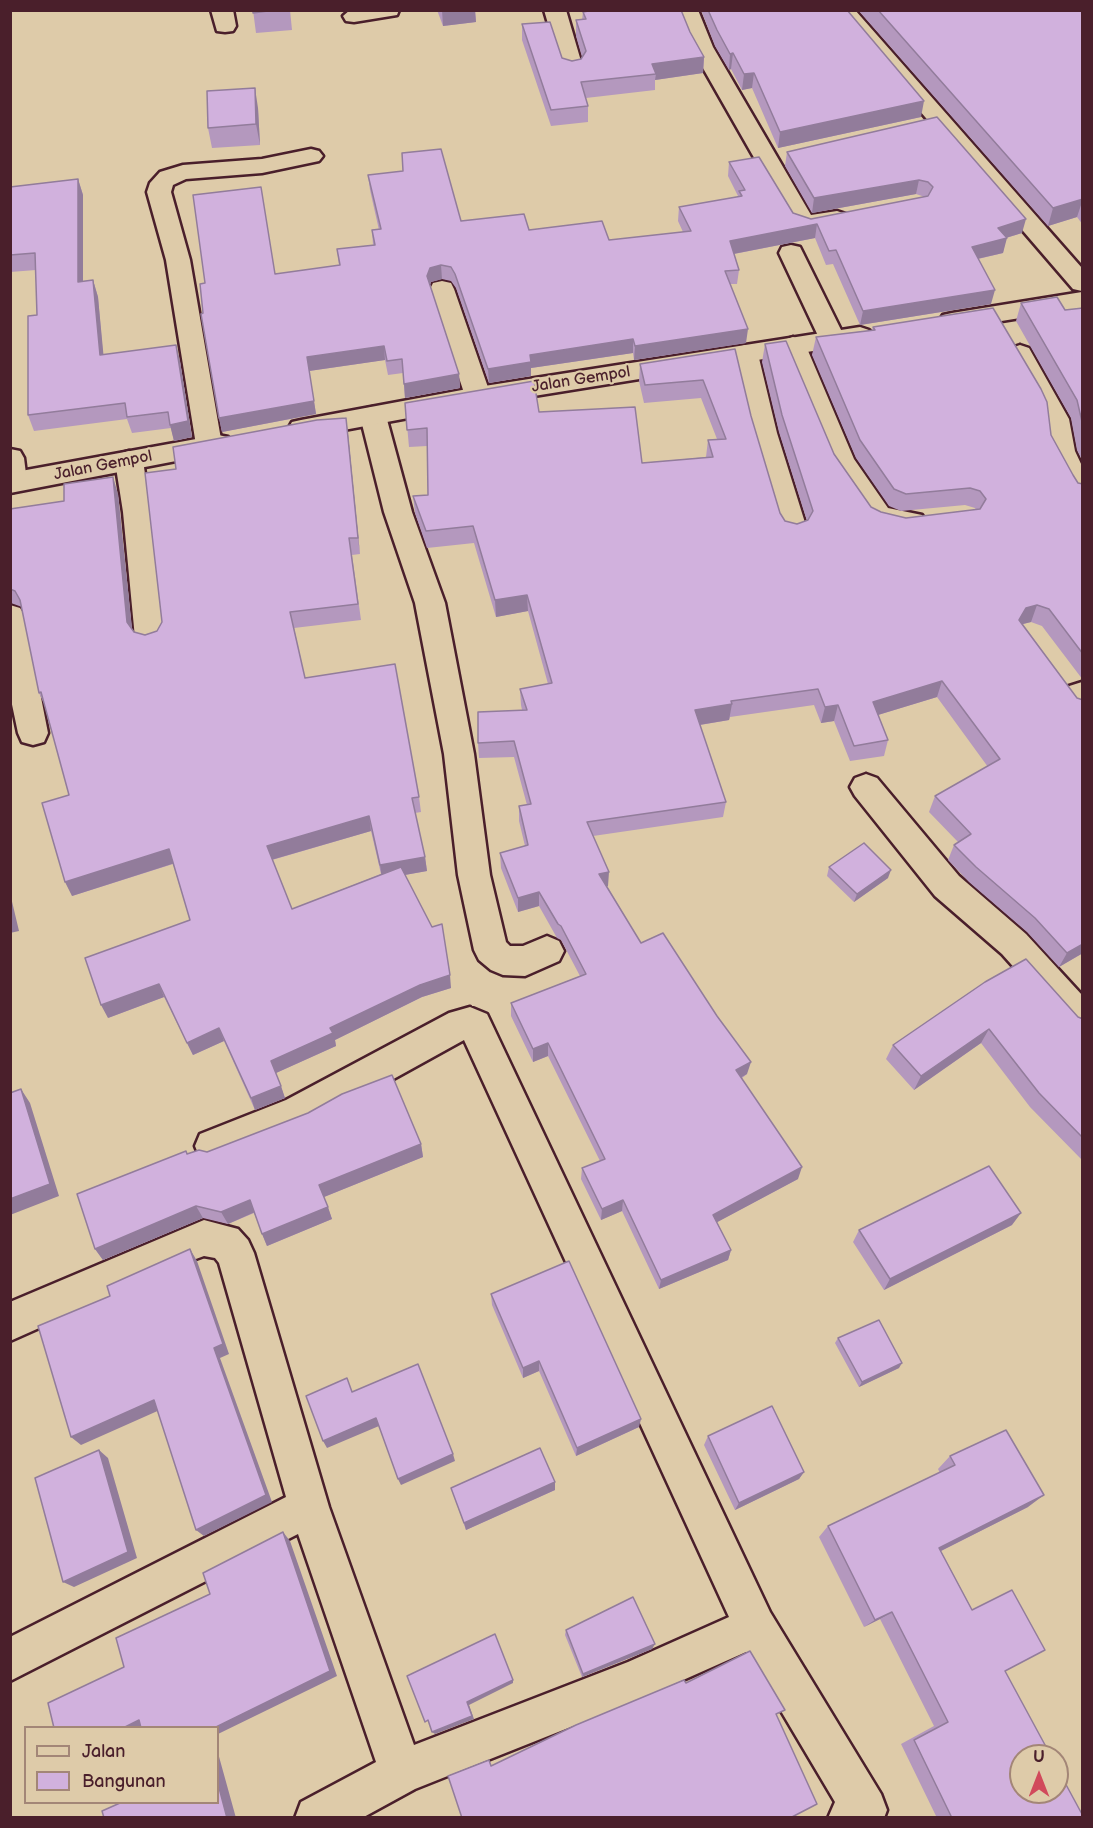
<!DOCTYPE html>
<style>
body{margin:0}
#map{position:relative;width:1093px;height:1828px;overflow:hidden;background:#decba9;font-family:"Balsamiq Sans",sans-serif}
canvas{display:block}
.frame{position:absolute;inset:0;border:12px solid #4a1f2b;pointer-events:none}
.legend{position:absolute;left:24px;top:1726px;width:195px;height:78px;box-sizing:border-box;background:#decba9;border:2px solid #a38677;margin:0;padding:8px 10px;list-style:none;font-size:18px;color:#4a1f2b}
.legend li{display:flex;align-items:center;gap:12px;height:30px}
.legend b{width:30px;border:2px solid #a38677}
.north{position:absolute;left:1009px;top:1744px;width:60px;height:60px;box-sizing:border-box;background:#decba9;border:2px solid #a38677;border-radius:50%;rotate:0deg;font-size:16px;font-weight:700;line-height:24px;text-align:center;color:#4a1f2b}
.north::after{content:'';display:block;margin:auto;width:21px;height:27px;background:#d1495b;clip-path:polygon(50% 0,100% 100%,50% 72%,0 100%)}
</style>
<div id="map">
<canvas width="1093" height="1828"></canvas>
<div class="frame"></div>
<ul class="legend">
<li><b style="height:8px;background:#decba9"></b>Jalan</li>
<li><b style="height:16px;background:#d1b1dd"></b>Bangunan</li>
</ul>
<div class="north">U</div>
</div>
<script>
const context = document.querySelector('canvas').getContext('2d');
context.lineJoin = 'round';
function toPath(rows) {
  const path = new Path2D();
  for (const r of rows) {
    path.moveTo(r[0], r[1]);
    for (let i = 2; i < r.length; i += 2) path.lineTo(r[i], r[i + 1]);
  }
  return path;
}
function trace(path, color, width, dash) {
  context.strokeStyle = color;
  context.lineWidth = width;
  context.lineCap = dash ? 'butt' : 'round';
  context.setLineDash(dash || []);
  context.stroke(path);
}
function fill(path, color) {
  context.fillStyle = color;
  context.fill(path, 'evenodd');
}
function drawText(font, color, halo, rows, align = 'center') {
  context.font = font + ' "Balsamiq Sans",sans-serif';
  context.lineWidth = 4.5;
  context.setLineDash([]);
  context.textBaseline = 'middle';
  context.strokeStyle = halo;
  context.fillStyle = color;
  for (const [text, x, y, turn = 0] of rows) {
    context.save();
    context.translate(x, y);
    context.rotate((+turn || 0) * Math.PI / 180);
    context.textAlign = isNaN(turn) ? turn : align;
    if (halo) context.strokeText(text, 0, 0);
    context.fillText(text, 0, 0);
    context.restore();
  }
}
const minor = toPath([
 [211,10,233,10,236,26,233,31,225,32,217,31,211,10],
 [399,10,397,15,354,22,346,21,343,16,350,10,399,10],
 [544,10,566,10,583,68,580,73,572,75,564,73,561,68,544,10],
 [676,10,698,10,713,47,811,215,837,211,846,214,849,219,846,224,809,231,793,226,691,47,676,10],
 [833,10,855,10,1082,268,1082,291,1073,289,833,10],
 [311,149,319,151,323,156,319,161,262,173,186,179,173,185,171,192,190,260,222,445,219,452,209,454,199,452,196,445,166,260,147,192,150,183,160,172,183,165,262,159,311,149],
 [791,245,800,247,803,253,846,340,842,346,833,349,824,346,820,340,779,253,782,247,791,245],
 [442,281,451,283,454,289,491,396,487,402,478,405,469,402,465,396,430,289,433,283,442,281],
 [793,337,802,340,806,346,854,459,888,508,922,515,926,522,922,529,912,532,887,530,868,522,832,470,817,439,780,346,784,340,793,337],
 [745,345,754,348,758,354,777,433,807,529,803,536,793,539,783,536,779,529,751,433,732,354,736,348,745,345],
 [1020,345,1029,348,1069,419,1075,451,1082,466,1082,501,1072,498,1047,451,1043,419,1007,354,1011,348,1020,345],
 [373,407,382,409,386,416,412,512,445,603,474,754,490,875,506,942,510,946,523,946,547,936,559,941,564,951,559,961,525,976,503,975,491,970,479,960,474,950,458,875,444,754,415,603,384,512,360,416,364,409,373,407],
 [10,449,20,451,24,458,27,482,23,489,13,492,10,491,10,449],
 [129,451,139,454,143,461,151,512,165,638,160,646,150,649,140,646,135,638,123,512,115,461,119,454,129,451],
 [10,605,20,608,25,616,48,733,44,742,33,745,22,742,18,733,10,695,10,605],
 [1082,682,1082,706,1074,708,1063,704,1059,696,1063,688,1082,682],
 [866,774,877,778,959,876,1026,934,1082,995,1082,1034,1070,1030,1002,954,935,896,855,796,850,787,855,778,866,774],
 [470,1007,487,1014,770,1612,881,1794,887,1810,884,1818,828,1818,835,1802,746,1652,636,1701,415,1789,362,1818,295,1818,301,1802,376,1762,298,1534,10,1681,10,1637,286,1497,219,1263,215,1258,204,1256,185,1263,10,1341,10,1302,204,1220,238,1229,248,1240,254,1253,329,1507,414,1745,628,1662,729,1617,464,1040,312,1124,226,1158,213,1163,200,1158,195,1146,200,1134,286,1100,449,1013,470,1007]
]);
const major = toPath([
 [1082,292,1082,308,952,329,943,327,939,321,943,315,952,313,1082,292],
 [860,327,869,330,873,336,869,342,478,405,301,438,292,436,288,429,292,422,301,420,478,387,860,327],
 [218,435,228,437,231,444,228,451,10,493,10,473,218,435]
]);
const wall = toPath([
 [253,10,290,10,292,30,256,33],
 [437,10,475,10,476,22,443,26],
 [701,10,847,10,921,117,778,148,752,88,742,90,731,69,729,70,715,46],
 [858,10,1083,10,1083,225,1077,217,1048,226],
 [583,12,690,32,704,57,703,73,655,80,655,90,586,98,588,106,588,122,551,126,522,40,522,24,562,58,572,61,581,59,582,57,576,36,576,20,582,20],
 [258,108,260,145,212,148,208,128],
 [937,117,1022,233,1006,238,1003,253,978,259,991,304,860,325,833,264,826,265,815,238,734,254,739,270,737,284,730,284,746,343,634,360,633,353,531,368,531,376,489,383,456,288,451,281,442,279,431,282,430,285,459,374,460,388,405,398,403,373,388,375,385,360,309,371,316,414,222,432,219,418,203,313,339,265,337,249,373,245,372,230,379,230,370,190,368,175,461,221,609,240,683,232,678,221,679,207,738,197,738,196,728,176,729,162,793,213,811,219,925,197,916,194,812,213,785,166,787,152],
 [78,179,83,195,83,282,93,280,98,297,103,355,180,361,192,437,174,441,171,428,132,433,127,419,34,431,28,415,37,315,36,270,10,272,10,187],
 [1021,303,1065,310,1083,308,1083,462,1077,450,1071,418,1016,321],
 [873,327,1051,435,1073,475,1078,483,1083,484,1083,680,1042,626,1031,622,1023,624,1077,698,1083,700,1083,953,1059,967,1027,932,969,882,948,860,954,845,958,842,929,812,935,796,988,767,937,697,878,715,888,740,884,756,850,761,834,721,821,723,814,705,730,717,729,720,700,725,726,802,723,817,593,836,608,886,607,886,641,943,747,1074,742,1078,798,1179,717,1222,731,1250,728,1260,659,1289,622,1211,601,1220,581,1179,582,1168,600,1161,548,1056,533,1062,511,1016,511,1003,580,976,561,940,557,938,539,906,518,912,501,868,500,853,525,846,519,821,519,806,527,805,514,757,479,758,478,743,522,710,521,705,520,689,548,684,528,611,496,617,474,543,427,548,415,513,413,496,428,495,427,446,409,447,405,403,539,412,642,463,706,457,708,440,717,439,701,398,644,403,639,381,640,364,735,349,751,416,780,513,785,521,797,524,807,521,779,432,762,362,765,344,834,454,871,507,881,512,906,518,976,510,975,508,965,505,901,511,889,506,856,458,812,355,816,337,872,330],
 [348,434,360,554,352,555,361,620,294,628,305,678,419,797,421,812,415,813,425,857,427,871,405,875,451,988,422,997,335,1040,336,1046,276,1073,285,1098,255,1110,224,1041,193,1055,164,997,108,1018,190,920,173,864,72,896,69,795,46,708,39,693,22,607,11,603,10,509,118,494,132,629,134,632,145,635,157,631,162,622,176,469],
 [371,831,381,874,292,909,272,860],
 [829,867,888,878,854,902,827,876],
 [985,982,1083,1019,1083,1161,1030,1107,981,1043,914,1090,886,1059,893,1045],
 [421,1144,423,1157,324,1197,332,1219,267,1246,254,1213,228,1224,203,1218,103,1260,95,1249,187,1154,207,1152],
 [1012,1225,884,1290,853,1242,859,1230],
 [491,1294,639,1427,576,1456,539,1371,523,1378,492,1305],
 [838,1338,899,1368,859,1387,835,1343],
 [708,1436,804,1472,799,1479,735,1510,704,1445],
 [950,1456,1028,1507,941,1551,1083,1818,937,1818,901,1744,934,1726,880,1619,864,1627,819,1537,828,1526,940,1473,938,1469],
 [555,1482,555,1490,466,1530,451,1488],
 [566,1630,652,1649,582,1677,565,1635]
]);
const shadedWall = toPath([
 [442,10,475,10,476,22,443,26],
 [733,53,731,69,729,70,730,54],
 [704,57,703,73,655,80,656,74,652,64],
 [754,73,752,88,742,90,744,74],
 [255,88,258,108,260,145,256,124],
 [924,101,921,117,778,148,780,132],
 [78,179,83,195,83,299,78,282],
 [919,180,916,194,812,213,814,198],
 [1083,199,1077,217,1048,226,1053,208],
 [1026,219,1022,233,999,240,1007,238,1003,253,968,261,972,247,998,228],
 [817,224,815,238,728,255,730,241],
 [441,265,442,279,431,282,428,290,427,276,430,268],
 [93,280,98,297,105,371,100,355],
 [995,290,991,304,860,325,863,311],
 [748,329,746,343,634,360,635,346],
 [633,339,633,353,531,368,531,376,489,383,488,369,530,355],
 [176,345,180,361,192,437,174,441,170,425],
 [384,346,385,360,309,371,307,357],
 [459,374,460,388,405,398,404,384],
 [314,401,316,414,222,432,219,418],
 [346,418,348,434,360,554,358,538],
 [113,477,118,494,133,638,127,622],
 [527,595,528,611,496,617,495,600],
 [1037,605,1031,622,1019,625,1019,620,1026,608],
 [942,681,937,697,868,718,873,702],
 [732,704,729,720,693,726,695,710],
 [838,705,834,721,821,723,825,707],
 [369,816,371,831,271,860,267,846],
 [169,849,175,863,72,896,65,882],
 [425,857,427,871,382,879,380,865],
 [891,870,888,878,854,902,857,894],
 [609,872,608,886,599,889,599,874],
 [539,892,539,906,518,912,518,898],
 [10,893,19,931,10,933],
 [1083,944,1083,953,1059,967,1067,953],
 [450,975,451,988,422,997,335,1040,336,1046,276,1073,271,1061,330,1028,420,985],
 [159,984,164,997,108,1018,101,1005],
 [219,1028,224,1041,193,1055,187,1043],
 [989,1029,981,1043,914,1090,921,1076],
 [548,1043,548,1056,533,1062,533,1049],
 [751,1062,747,1074,733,1082,736,1070],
 [281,1086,285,1098,255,1110,251,1098],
 [21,1089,30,1103,59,1196,10,1215,10,1199],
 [421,1144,423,1157,324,1197,319,1185],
 [802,1167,798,1179,710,1226,713,1215],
 [250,1200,255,1212,228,1224,221,1212],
 [623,1200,622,1211,601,1220,602,1209],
 [196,1206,203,1218,103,1260,95,1249],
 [328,1207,332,1219,267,1246,262,1234],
 [1021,1213,1012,1225,884,1290,890,1279],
 [190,1249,197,1261,229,1354,220,1358,272,1502,204,1536,196,1530,214,1348],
 [731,1250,728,1260,659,1289,661,1280],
 [539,1361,539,1371,523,1378,523,1368],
 [902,1363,899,1368,859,1387,862,1382],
 [154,1400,162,1409,81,1445,71,1437],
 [376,1418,379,1426,327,1448,323,1441],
 [641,1419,639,1427,576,1456,577,1448],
 [99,1450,108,1458,137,1558,74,1587,63,1582],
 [453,1454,455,1461,401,1485,398,1479],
 [804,1472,799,1479,735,1510,739,1503],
 [555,1482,555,1490,466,1530,464,1523],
 [1044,1495,1028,1507,927,1558,939,1548],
 [283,1532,290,1541,337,1676,218,1734,218,1728,214,1728],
 [892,1612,880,1619,864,1627,875,1620],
 [655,1644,652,1649,582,1677,583,1674],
 [513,1680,513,1683,469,1705,474,1719,435,1734,432,1732,467,1702],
 [139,1720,142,1728,123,1728],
 [218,1753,236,1818,227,1818,218,1784]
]);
const building = toPath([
 [253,10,275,10,253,13,253,10],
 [594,10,681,10,690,32,704,57,652,64,656,74,581,82,588,106,551,110,522,24,550,22,562,58,572,61,581,59,586,51,576,20,586,19,583,12,594,10],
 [708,10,847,10,924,101,780,132,754,73,744,74,733,53,730,54,717,30,708,10],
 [878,10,1083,10,1083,199,1053,208,878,10],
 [255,88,256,124,208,128,207,91,255,88],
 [937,117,1026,219,998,228,1007,238,972,247,995,290,863,311,836,250,829,251,817,224,730,241,739,270,725,271,748,329,635,346,633,339,530,355,531,362,488,369,455,274,451,267,441,265,430,268,427,276,459,374,404,384,402,359,387,361,384,346,307,357,314,401,219,418,201,314,203,313,200,284,205,283,193,195,261,187,275,274,340,265,337,249,375,245,372,230,381,229,368,175,403,171,402,153,441,149,461,221,524,214,529,230,602,221,609,240,691,231,679,207,742,196,739,191,745,190,729,162,759,157,793,213,811,219,928,196,933,187,928,182,919,180,814,198,787,152,937,117],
 [78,179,78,282,93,280,100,355,176,345,188,421,170,425,168,412,127,417,125,403,28,415,28,316,37,315,35,253,10,255,10,187,78,179],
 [1057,297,1065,310,1083,308,1083,426,1077,400,1021,303,1057,297],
 [993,308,1041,389,1047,402,1051,435,1073,475,1078,483,1083,484,1083,654,1049,609,1037,605,1026,608,1019,620,1077,698,1083,700,1083,944,1067,953,1035,918,976,867,954,845,971,834,935,796,1000,759,942,681,873,702,888,740,854,746,838,705,825,707,818,689,731,701,732,704,695,710,726,802,587,822,609,872,599,874,641,943,663,933,717,1016,751,1062,736,1070,802,1167,713,1215,731,1250,661,1280,623,1200,602,1209,582,1168,605,1159,548,1043,533,1049,511,1003,586,974,561,926,558,924,539,892,518,898,500,853,528,845,519,806,531,804,514,741,478,743,478,712,527,710,520,689,552,683,527,595,495,600,473,526,426,531,413,496,428,495,427,428,407,430,405,403,534,381,539,412,635,407,642,463,713,457,708,440,726,439,703,380,645,385,640,364,735,349,751,416,780,513,785,521,797,524,808,520,813,511,782,415,765,344,786,341,834,454,871,507,881,512,906,518,980,509,986,499,980,491,970,488,906,494,894,489,860,440,816,337,875,330,873,327,993,308],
 [346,418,358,538,349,538,358,604,290,612,305,678,395,664,419,797,412,798,425,857,380,865,369,816,267,846,292,909,401,867,432,927,442,924,450,975,420,985,330,1028,333,1033,271,1061,281,1086,251,1098,219,1028,187,1043,159,984,101,1005,85,958,190,920,169,849,65,882,42,803,69,795,41,692,39,693,20,600,15,591,10,589,10,509,64,501,64,484,113,477,127,622,134,632,145,635,157,631,162,622,145,473,176,469,173,447,317,420,346,418],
 [864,843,891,870,857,894,829,867,864,843],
 [1026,959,1078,1017,1083,1019,1083,1138,1039,1093,989,1029,921,1076,893,1045,985,982,1026,959],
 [392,1075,421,1144,319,1185,328,1207,262,1234,250,1200,221,1212,196,1206,95,1249,77,1194,186,1151,187,1154,199,1150,207,1152,308,1113,342,1094,392,1075],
 [21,1089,50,1184,10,1199,10,1093,21,1089],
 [989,1166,1021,1213,890,1279,859,1230,989,1166],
 [190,1249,223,1344,214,1348,266,1495,196,1530,154,1400,71,1437,38,1326,110,1296,107,1286,190,1249],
 [569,1261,641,1419,577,1448,539,1361,523,1368,491,1294,569,1261],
 [879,1320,902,1363,862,1382,838,1338,879,1320],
 [418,1364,453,1454,398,1479,376,1418,323,1441,306,1396,347,1378,352,1392,418,1364],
 [772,1406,804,1472,739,1503,708,1436,772,1406],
 [1006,1430,1044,1495,939,1548,972,1610,1012,1590,1045,1650,1005,1671,1051,1756,1021,1756,1021,1792,1057,1792,1057,1768,1083,1816,1083,1818,952,1818,914,1740,948,1722,892,1612,875,1620,828,1526,955,1465,950,1456,1006,1430],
 [540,1448,555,1482,464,1523,451,1488,540,1448],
 [99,1450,128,1552,63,1582,35,1478,99,1450],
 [283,1532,330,1671,214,1728,141,1728,139,1720,123,1728,54,1728,48,1703,124,1667,116,1638,210,1594,203,1573,283,1532],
 [633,1597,655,1644,583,1674,566,1630,633,1597],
 [495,1634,513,1680,467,1702,472,1716,432,1732,428,1720,425,1722,407,1676,495,1634],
 [750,1651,785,1710,776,1714,817,1804,790,1818,462,1818,448,1776,489,1760,491,1766,576,1725,684,1680,686,1683,750,1651],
 [218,1784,227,1818,104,1818,102,1811,120,1803,218,1803,218,1784]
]);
const farStreetnames = [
 ["Jalan Gempol",581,380,-9],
 ["Jalan Gempol",103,466,-11]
];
trace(minor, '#4a1f2b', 5);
trace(major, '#4a1f2b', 5);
fill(minor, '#decba9');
fill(major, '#decba9');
fill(wall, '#b498be');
fill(shadedWall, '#927c9b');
fill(building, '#d1b1dd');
trace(building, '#927c9b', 1.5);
drawText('16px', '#4a1f2b', '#decba9', farStreetnames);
</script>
